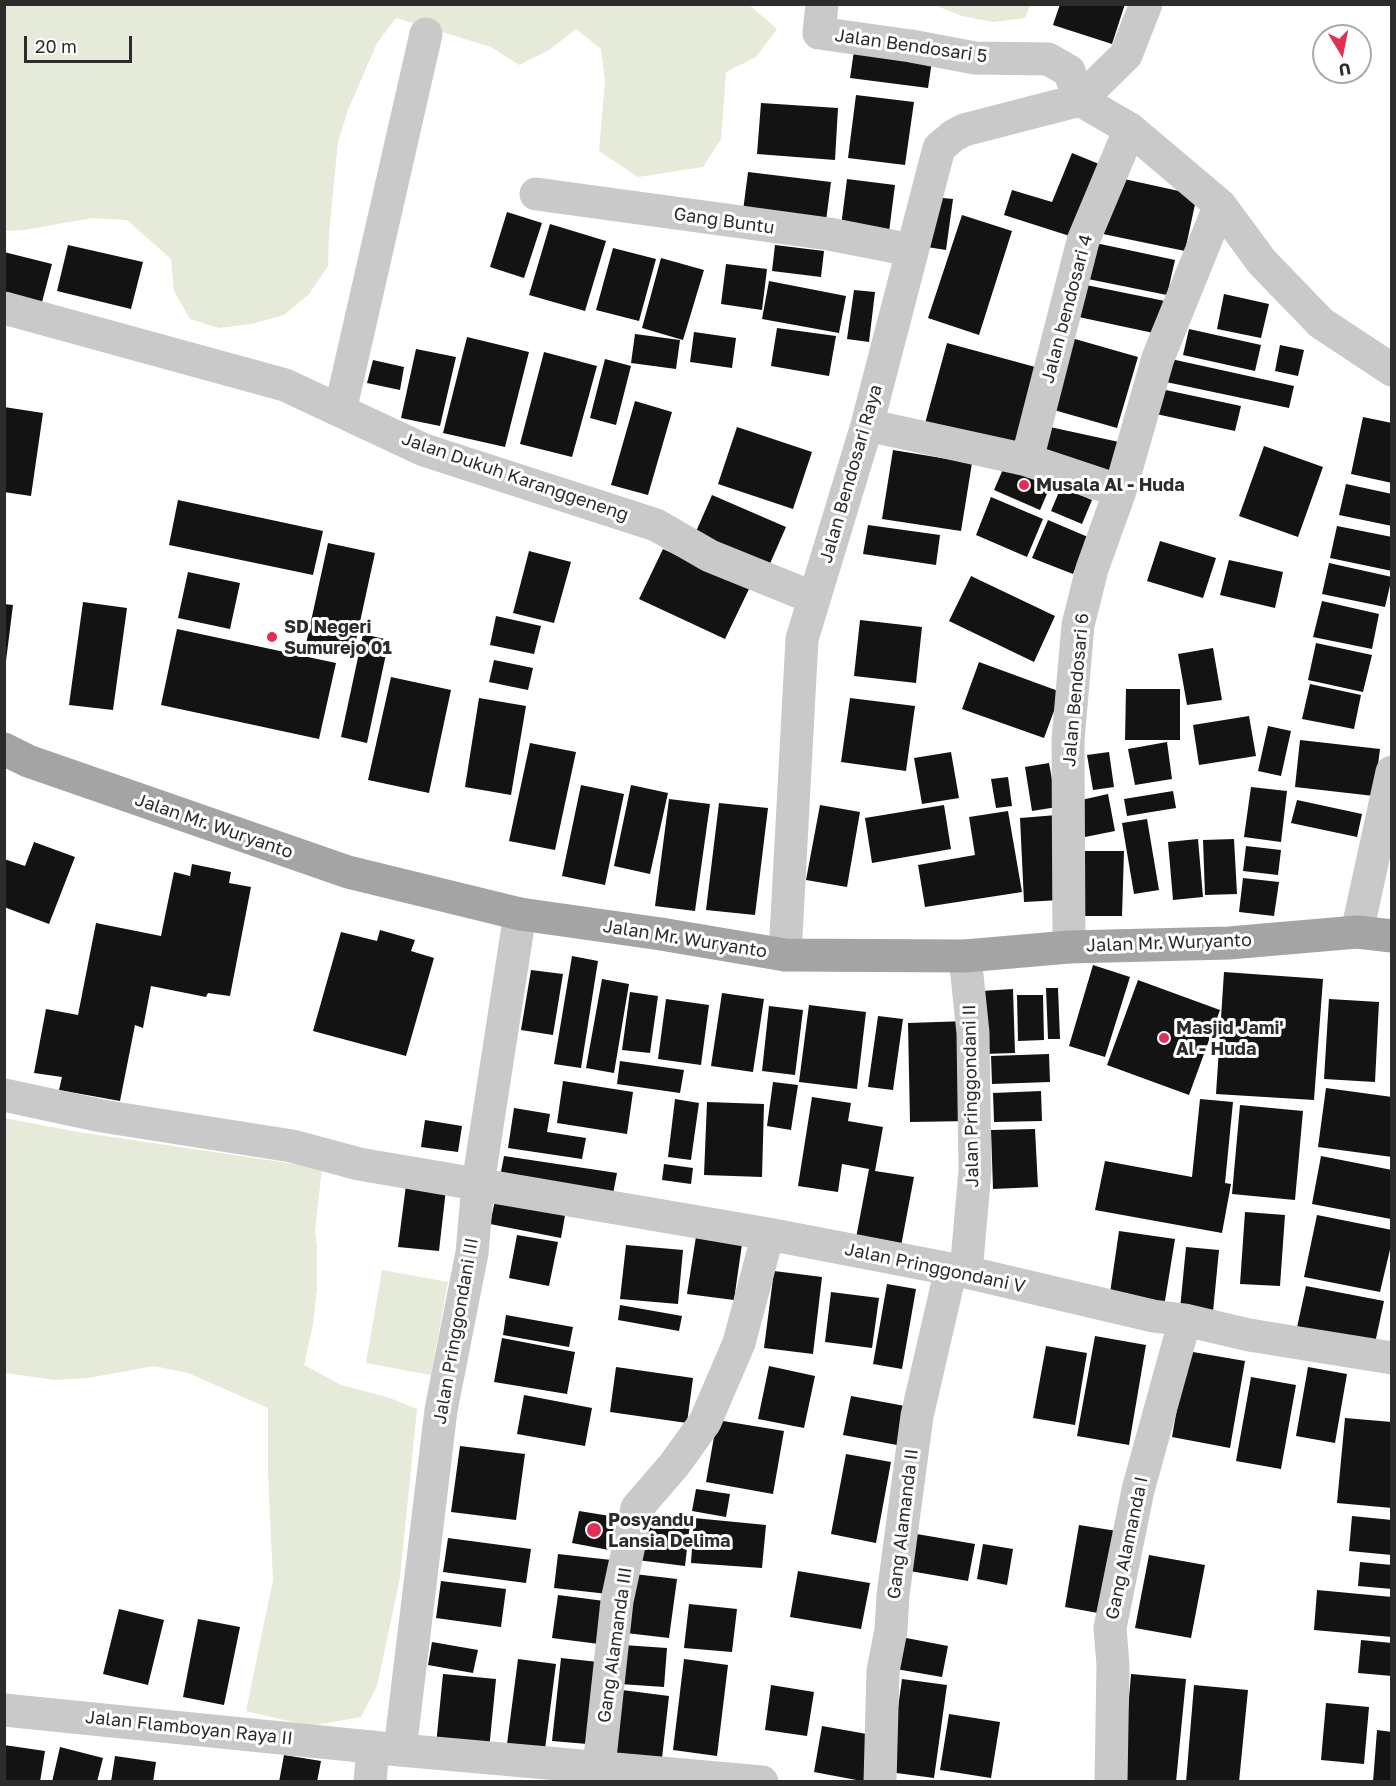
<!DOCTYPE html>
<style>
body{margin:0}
#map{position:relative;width:1396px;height:1786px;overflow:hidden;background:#fff;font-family:"Golos Text",sans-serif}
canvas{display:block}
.frame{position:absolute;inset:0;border:6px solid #2c2c2c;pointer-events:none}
.north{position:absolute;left:1312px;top:24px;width:60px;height:60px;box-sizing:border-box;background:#fff;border:2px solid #ababab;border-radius:50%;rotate:170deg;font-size:16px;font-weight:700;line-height:24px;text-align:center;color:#2c2c2c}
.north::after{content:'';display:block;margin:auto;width:21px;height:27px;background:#e32f58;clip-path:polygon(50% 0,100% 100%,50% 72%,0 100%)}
.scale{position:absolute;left:24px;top:36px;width:108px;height:27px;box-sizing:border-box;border:3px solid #2c2c2c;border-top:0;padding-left:8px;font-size:18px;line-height:21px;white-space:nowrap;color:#2c2c2c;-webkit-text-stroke:4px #fff;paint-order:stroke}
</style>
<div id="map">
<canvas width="1396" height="1786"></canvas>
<div class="frame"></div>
<div class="north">U</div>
<div class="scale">20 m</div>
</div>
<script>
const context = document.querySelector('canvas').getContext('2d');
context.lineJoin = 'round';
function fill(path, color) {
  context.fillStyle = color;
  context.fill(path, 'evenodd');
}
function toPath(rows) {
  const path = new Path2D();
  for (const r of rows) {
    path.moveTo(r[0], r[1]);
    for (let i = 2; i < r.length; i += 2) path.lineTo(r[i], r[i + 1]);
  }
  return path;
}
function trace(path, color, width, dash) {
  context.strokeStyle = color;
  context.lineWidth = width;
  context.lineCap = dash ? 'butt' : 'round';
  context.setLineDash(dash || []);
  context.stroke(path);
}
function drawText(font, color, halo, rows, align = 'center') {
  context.font = font + ' "Golos Text",sans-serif';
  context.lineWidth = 6;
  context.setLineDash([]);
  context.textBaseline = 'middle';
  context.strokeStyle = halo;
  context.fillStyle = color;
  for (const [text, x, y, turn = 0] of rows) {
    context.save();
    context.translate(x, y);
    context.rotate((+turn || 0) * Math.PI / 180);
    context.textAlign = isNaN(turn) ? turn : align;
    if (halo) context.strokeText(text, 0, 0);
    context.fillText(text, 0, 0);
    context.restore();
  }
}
const green = toPath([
 [748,4,777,29,756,57,726,72,721,139,703,167,638,177,599,151,605,82,601,49,576,29,549,50,519,65,491,47,396,18,377,43,348,110,338,142,329,233,328,266,309,294,284,315,251,324,219,328,190,319,174,291,171,259,127,220,92,218,24,230,5,231,5,5],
 [934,5,1030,5,1025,18,993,22,962,16],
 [4,1118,78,1132,322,1168,315,1231,317,1248,317,1288,313,1324,304,1365,341,1385,390,1398,417,1409,400,1578,377,1686,361,1717,309,1726,246,1711,273,1580,268,1474,268,1408,188,1373,154,1366,88,1378,56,1380,5,1373],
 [382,1270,448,1282,431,1375,366,1363]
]);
const building = toPath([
 [1060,4,1125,4,1112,44,1053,25],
 [854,51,932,61,928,88,850,78],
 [856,95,914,102,905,165,848,158],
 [761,103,838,108,835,160,757,154],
 [1072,153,1104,166,1076,238,1004,215,1012,190,1052,202],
 [748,172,831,182,826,221,743,211],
 [1115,177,1197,195,1185,251,1103,234],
 [847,179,895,185,889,232,841,226],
 [933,197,953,199,946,250,927,247],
 [507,212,542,223,524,278,490,267],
 [962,215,1012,231,979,335,928,318],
 [550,224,606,241,585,311,529,295],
 [1091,242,1175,260,1167,295,1083,278],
 [68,245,143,262,131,309,57,291],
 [775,245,824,251,821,277,772,271],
 [613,248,656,259,639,321,596,310],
 [4,252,52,264,41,306,4,298],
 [661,258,704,270,683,340,642,328],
 [726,264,767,269,762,310,721,304],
 [769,281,846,296,839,333,762,319],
 [1081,284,1165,301,1158,334,1074,316],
 [854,290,875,292,869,342,847,339],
 [1224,294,1269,304,1261,338,1217,329],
 [777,328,836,336,829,376,771,366],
 [1189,329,1261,345,1255,371,1183,355],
 [694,332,736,338,732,368,690,362],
 [635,334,680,340,676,369,631,363],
 [467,337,529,352,505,447,443,433],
 [1068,337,1138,357,1117,428,1047,408],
 [947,343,1039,368,1016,452,924,427],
 [1280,345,1304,350,1298,376,1275,371],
 [416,349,456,357,440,426,401,418],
 [544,352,597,366,572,457,520,444],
 [605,359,631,366,616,425,590,418],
 [1171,359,1294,386,1289,408,1166,382],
 [373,360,404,367,400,390,367,383],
 [1161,389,1241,406,1235,431,1156,414],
 [635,401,672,412,648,495,611,485],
 [4,407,43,413,31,496,4,492],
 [1363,417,1392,423,1392,483,1351,474],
 [737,427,812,452,793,509,718,484],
 [1050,427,1119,442,1111,478,1041,462],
 [1264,446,1323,467,1298,537,1239,516],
 [893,450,972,463,961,531,882,519],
 [1007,460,1053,480,1040,510,994,490],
 [1346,484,1392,494,1392,526,1339,515],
 [1061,487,1092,500,1082,524,1051,511],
 [712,495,786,527,765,575,691,543],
 [991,497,1043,519,1027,557,976,535],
 [178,500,323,531,313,575,169,545],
 [1048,520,1088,537,1073,574,1032,558],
 [868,525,940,535,936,565,863,554],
 [1337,526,1392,537,1392,571,1330,558],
 [1160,541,1216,558,1203,598,1147,581],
 [328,543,375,553,353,654,306,644],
 [663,549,749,589,725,639,639,599],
 [529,551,571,562,554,623,513,613],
 [1229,560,1283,572,1275,608,1220,595],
 [1329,563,1392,577,1385,607,1322,594],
 [188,572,240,583,230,629,178,618],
 [971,576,1055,616,1034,662,949,621],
 [1322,601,1379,614,1372,649,1313,637],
 [83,602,127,608,113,710,69,705],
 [4,604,13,605,6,661,4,661],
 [496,616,541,626,534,654,490,645],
 [860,620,922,627,916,683,854,676],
 [177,629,336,663,319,739,161,705],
 [363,634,389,640,367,743,341,737],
 [1316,643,1372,655,1363,692,1308,680],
 [1213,648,1222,700,1187,705,1178,654],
 [494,660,533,668,528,690,489,682],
 [979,662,1061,692,1044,738,962,709],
 [391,677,451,690,429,793,368,780],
 [1310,684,1361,695,1354,729,1302,719],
 [1126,689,1180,689,1180,740,1125,740],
 [479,698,526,706,511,795,465,787],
 [850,698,915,706,906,771,841,762],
 [1249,716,1256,756,1199,765,1193,725],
 [1268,726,1291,731,1281,776,1258,771],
 [1300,740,1380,749,1374,796,1295,787],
 [1167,742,1172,779,1135,785,1128,749],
 [530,743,576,752,555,850,509,841],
 [951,752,959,798,922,804,914,758],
 [1109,752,1114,787,1093,790,1087,755],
 [1049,763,1057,807,1032,811,1025,767],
 [1008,777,1012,806,996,808,991,779],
 [581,785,624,794,605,885,562,876],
 [631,785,668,793,650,874,614,866],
 [1251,787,1287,791,1281,842,1244,837],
 [1173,791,1176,808,1127,816,1124,799],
 [1108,794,1115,831,1085,837,1077,801],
 [669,799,710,804,695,911,655,906],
 [1297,800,1362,814,1357,837,1291,823],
 [719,803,768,808,755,915,706,910],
 [820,805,860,812,847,887,806,880],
 [944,805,951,849,872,863,865,818],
 [1008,811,1022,892,925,907,918,865,975,855,969,817],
 [1057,815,1061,900,1024,902,1020,818],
 [1147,819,1159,890,1134,894,1122,823],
 [1198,839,1203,897,1173,900,1168,842],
 [1234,839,1237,894,1205,895,1203,840],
 [34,842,75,857,49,924,4,907,4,859,25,866],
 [1246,846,1281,850,1278,875,1243,871],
 [1077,851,1124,851,1122,916,1076,916],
 [192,864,231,872,229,883,251,887,230,996,208,993,206,997,151,986,143,1028,135,1025,120,1101,59,1090,62,1077,34,1073,46,1009,78,1015,96,923,161,936,174,872,190,876],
 [1243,878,1279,882,1274,916,1239,912],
 [380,930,415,940,411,951,434,958,406,1056,313,1031,341,932,377,941],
 [572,956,598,961,581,1068,554,1064],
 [1093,965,1130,977,1105,1057,1069,1046],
 [531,970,563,974,553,1035,521,1030],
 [1224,972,1323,979,1314,1100,1216,1094],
 [602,979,629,984,614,1073,586,1068],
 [1138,980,1220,1010,1189,1095,1107,1065],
 [1046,988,1058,988,1060,1039,1048,1039],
 [1013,989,1015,1053,983,1054,981,991],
 [630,992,658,996,650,1053,622,1050],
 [722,993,764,999,753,1072,711,1066],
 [1017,995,1043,995,1044,1040,1018,1041],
 [666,999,709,1005,701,1065,658,1059],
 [1329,999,1379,1002,1375,1082,1324,1079],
 [809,1005,866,1012,857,1089,799,1082],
 [769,1006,803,1010,795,1075,762,1071],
 [878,1016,903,1019,893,1090,868,1087],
 [968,1021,970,1121,910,1122,908,1023],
 [1049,1054,1050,1082,992,1084,991,1056],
 [620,1061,684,1070,680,1093,617,1084],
 [563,1081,633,1092,627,1134,557,1123],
 [773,1082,798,1085,791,1130,767,1126],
 [1326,1088,1392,1097,1392,1157,1318,1147],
 [1041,1091,1042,1121,994,1122,993,1093],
 [812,1097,851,1103,848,1121,883,1127,875,1171,914,1177,901,1246,856,1238,869,1169,842,1164,838,1192,798,1186],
 [675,1099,699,1103,691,1160,668,1157],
 [1200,1099,1233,1102,1225,1183,1231,1184,1222,1233,1095,1210,1105,1161,1192,1177],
 [707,1102,764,1104,762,1177,704,1175],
 [1240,1105,1303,1111,1295,1200,1232,1194],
 [514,1108,550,1114,547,1132,586,1138,582,1159,508,1148],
 [425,1120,462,1126,458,1152,421,1147],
 [1035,1129,1038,1187,993,1189,991,1130],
 [504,1156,617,1173,613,1194,500,1177],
 [1321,1156,1392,1170,1391,1219,1312,1204],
 [664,1164,693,1168,691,1184,662,1180],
 [406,1185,446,1189,439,1251,398,1247],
 [496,1196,566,1210,561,1238,490,1224],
 [1245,1212,1285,1215,1280,1286,1240,1284],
 [1317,1215,1392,1230,1392,1241,1380,1292,1304,1277],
 [697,1230,743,1237,734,1300,687,1294],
 [1119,1231,1175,1239,1164,1307,1109,1300],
 [517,1235,558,1242,549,1286,509,1278],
 [626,1245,683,1250,678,1304,620,1299],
 [1186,1247,1219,1250,1213,1312,1180,1309],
 [774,1271,822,1277,813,1354,764,1348],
 [887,1284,916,1289,902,1369,873,1364],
 [1306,1286,1384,1301,1374,1348,1296,1332],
 [831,1292,879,1298,872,1348,825,1342],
 [620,1305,682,1316,679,1331,618,1320],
 [506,1315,573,1327,569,1347,503,1335],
 [1095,1336,1146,1345,1129,1445,1077,1436],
 [502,1338,575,1352,567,1394,494,1382],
 [1046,1346,1087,1353,1075,1425,1033,1418],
 [1187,1351,1245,1361,1230,1448,1172,1437],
 [769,1366,815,1376,804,1428,758,1419],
 [616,1367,693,1378,687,1423,610,1412],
 [1308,1367,1347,1374,1335,1443,1296,1436],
 [1251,1377,1296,1385,1281,1469,1236,1461],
 [524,1395,592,1408,585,1446,517,1434],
 [851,1396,905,1406,897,1445,843,1435],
 [1345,1418,1392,1422,1392,1508,1337,1503],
 [717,1420,784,1431,773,1494,706,1482],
 [460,1446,525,1454,516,1520,451,1512],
 [846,1454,891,1462,876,1543,831,1534],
 [696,1489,730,1494,726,1517,692,1511],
 [579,1511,616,1517,609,1550,572,1543],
 [1352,1516,1392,1520,1392,1555,1349,1551],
 [642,1518,690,1523,685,1566,637,1560],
 [694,1518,766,1525,762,1568,691,1563],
 [1079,1525,1123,1532,1109,1615,1065,1607],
 [911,1533,975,1544,968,1581,904,1570],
 [448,1538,531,1549,526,1583,443,1572],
 [983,1544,1013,1549,1007,1585,977,1579],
 [558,1554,620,1561,617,1595,554,1588],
 [1149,1555,1205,1565,1191,1638,1135,1628],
 [1360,1562,1392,1565,1392,1589,1358,1586],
 [798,1571,870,1583,861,1629,790,1617],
 [634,1574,677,1579,669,1638,626,1633],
 [441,1581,506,1589,501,1627,436,1618],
 [1317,1590,1392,1597,1392,1637,1314,1630],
 [558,1595,612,1602,607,1645,552,1638],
 [689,1604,737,1609,732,1652,684,1648],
 [119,1609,164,1620,148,1685,103,1674],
 [198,1619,240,1627,224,1705,183,1697],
 [901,1637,948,1646,942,1677,896,1669],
 [1361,1640,1392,1643,1392,1676,1358,1673],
 [432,1642,478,1650,473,1673,428,1665],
 [623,1645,667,1648,664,1687,620,1684],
 [561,1658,608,1663,599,1745,552,1741],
 [518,1659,556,1664,545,1749,507,1744],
 [684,1659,728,1665,717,1756,673,1750],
 [443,1674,496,1679,489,1750,436,1745],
 [1131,1674,1186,1679,1176,1782,1122,1782],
 [902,1679,947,1685,934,1778,889,1772],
 [771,1685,814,1692,807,1736,765,1730],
 [1194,1685,1248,1690,1239,1782,1186,1782],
 [622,1690,669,1696,661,1767,613,1762],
 [1326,1703,1369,1707,1364,1764,1321,1760],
 [949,1714,1000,1722,991,1778,940,1770],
 [822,1726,878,1736,867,1782,814,1772],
 [1377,1730,1392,1732,1392,1782,1373,1782],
 [4,1745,45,1751,40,1782,4,1782],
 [60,1747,103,1758,97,1782,52,1782],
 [284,1755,321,1761,317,1782,279,1782],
 [115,1756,156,1762,153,1782,111,1782]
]);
const minor = toPath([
 [822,4,819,33,911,46,975,58,1048,59,1069,71,1080,100,1130,129,1220,205,1262,262,1321,323,1392,370],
 [536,194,829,234,911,250],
 [4,308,285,385,424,450,656,525,710,556,814,598],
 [340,411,426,34],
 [867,425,1027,460,1120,491],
 [1027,460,1083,241,1130,129],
 [1357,932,1392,772],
 [1069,947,1068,740,1078,625,1092,569,1120,491,1158,358,1220,205],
 [785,955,802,639,867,425,939,148,953,136,964,130,1080,100,1126,55,1146,4],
 [965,956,973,1033,975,1171,966,1272],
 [4,1095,102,1116,292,1146,359,1164,768,1234,966,1272,1153,1316,1185,1320,1249,1335,1392,1358],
 [4,1710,400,1750,762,1782],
 [400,1750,441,1410,472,1253,478,1184,520,914],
 [599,1767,617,1601,637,1508,674,1465,705,1422,739,1343,768,1234],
 [370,1782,373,1747],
 [880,1782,883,1671,891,1630,893,1595,917,1416,951,1269],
 [1111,1782,1113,1665,1110,1628,1138,1490,1185,1320]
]);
const major = toPath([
 [4,749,28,761,348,872,520,914,661,934,785,955,965,956,1069,947,1229,943,1357,932,1392,936]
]);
const markers = [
 [1024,485,6,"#e32f58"],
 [272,637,6,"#e32f58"],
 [1164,1038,6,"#e32f58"],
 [594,1530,8,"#e32f58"]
];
const streetNames = [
 ["Jalan Bendosari 5",911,46,8],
 ["Gang Buntu",724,221,8],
 ["Jalan bendosari 4",1067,309,-75],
 ["Jalan Bendosari Raya",851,474,-74],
 ["Jalan Dukuh Karanggeneng",515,477,19],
 ["Jalan Bendosari 6",1076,690,-85],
 ["Jalan Mr. Wuryanto",214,826,19],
 ["Jalan Mr. Wuryanto",685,939,9],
 ["Jalan Mr. Wuryanto",1169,943,-2],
 ["Jalan Pringgondani II",971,1096,-91],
 ["Jalan Pringgondani V",935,1268,12],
 ["Jalan Pringgondani III",456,1331,-80],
 ["Gang Alamanda II",903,1524,-83],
 ["Gang Alamanda I",1127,1548,-78],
 ["Gang Alamanda III",615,1645,-82],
 ["Jalan Flamboyan Raya II",189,1728,6]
];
const poiNames = [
 ["Musala Al - Huda",1036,485],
 ["SD Negeri",284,627],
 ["Sumurejo 01",284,648],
 ["Masjid Jami'",1176,1028],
 ["Al - Huda",1176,1049],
 ["Posyandu",608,1520],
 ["Lansia Delima",608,1541]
];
fill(green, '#e5ead9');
fill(building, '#131313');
trace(minor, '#c9c9c9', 33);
trace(major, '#a4a4a4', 33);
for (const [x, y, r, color] of markers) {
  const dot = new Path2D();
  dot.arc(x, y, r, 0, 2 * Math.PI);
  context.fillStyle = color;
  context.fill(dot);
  trace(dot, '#fff', 2);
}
drawText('18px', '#2c2c2c', '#fff', streetNames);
drawText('bold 18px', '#2c2c2c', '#fff', poiNames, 'left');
</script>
